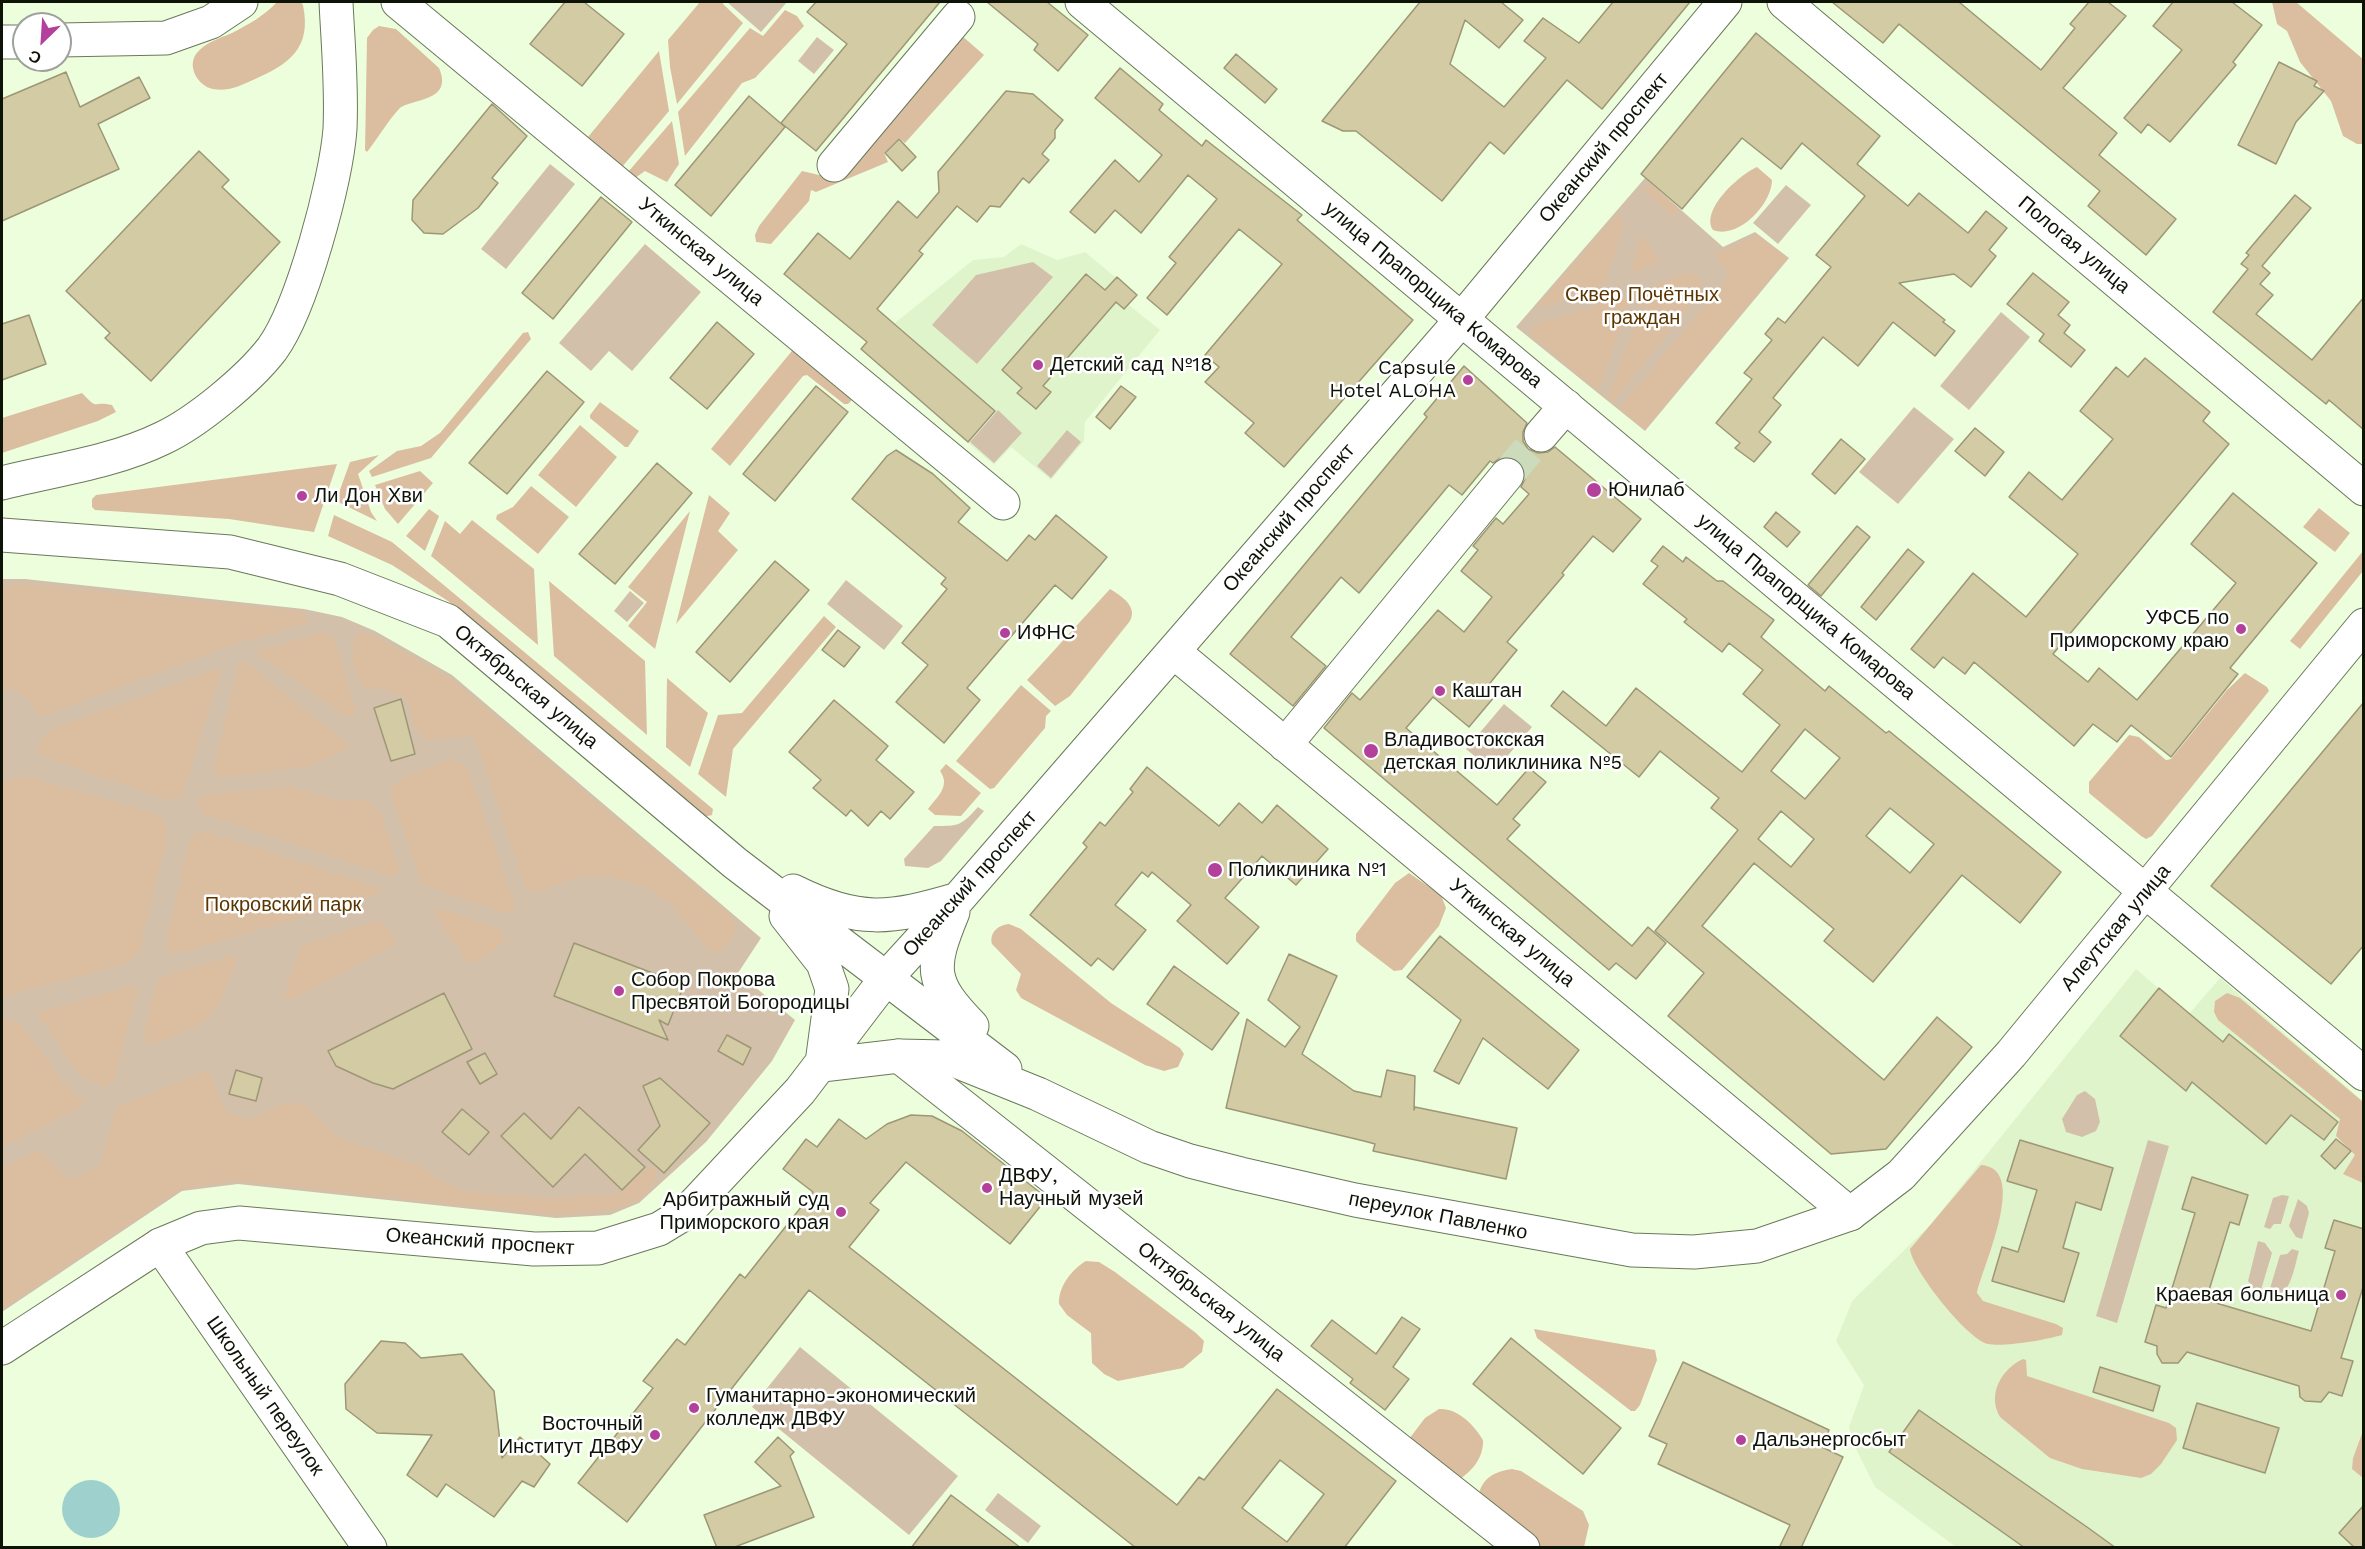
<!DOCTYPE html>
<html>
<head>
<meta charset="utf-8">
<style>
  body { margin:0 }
  #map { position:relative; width:2365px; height:1549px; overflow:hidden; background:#edfedc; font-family:"Work Sans",sans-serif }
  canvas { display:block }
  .frame { position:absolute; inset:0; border:3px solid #0e1308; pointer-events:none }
  .north { position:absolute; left:12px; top:12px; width:60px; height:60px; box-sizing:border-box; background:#fff; border:2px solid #9fa19c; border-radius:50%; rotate:205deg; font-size:16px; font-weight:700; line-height:24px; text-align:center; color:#0e1308 }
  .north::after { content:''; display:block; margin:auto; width:21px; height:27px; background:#b3409b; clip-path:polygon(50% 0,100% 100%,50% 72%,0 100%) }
</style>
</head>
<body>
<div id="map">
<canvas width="2365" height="1549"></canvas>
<div class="frame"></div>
<div class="north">С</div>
</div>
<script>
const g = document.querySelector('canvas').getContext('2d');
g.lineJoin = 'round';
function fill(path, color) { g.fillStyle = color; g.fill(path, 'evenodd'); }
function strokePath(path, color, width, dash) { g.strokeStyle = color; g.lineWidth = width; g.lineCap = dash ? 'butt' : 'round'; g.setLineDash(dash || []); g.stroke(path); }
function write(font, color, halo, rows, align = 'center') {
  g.font = font + ' "Work Sans",sans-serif'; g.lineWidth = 5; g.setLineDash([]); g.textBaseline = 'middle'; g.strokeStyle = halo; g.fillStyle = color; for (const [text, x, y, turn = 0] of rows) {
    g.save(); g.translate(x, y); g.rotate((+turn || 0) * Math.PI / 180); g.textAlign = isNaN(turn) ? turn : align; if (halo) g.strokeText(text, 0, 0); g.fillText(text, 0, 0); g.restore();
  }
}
fill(new Path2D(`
  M1021 244 1057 260 1085 252 1137 295 1129 305 1160 330 1085 422 1084 441 1051 480 1011 447 994 465 968 443 995 411 895 323 973 260 1004 257Z
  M2136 969 2189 1014 2220 978 2363 1101V1547H1956L1875 1487 1854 1445 1849 1427 1864 1385 1836 1341 1852 1301 1929 1226Z`), '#e0f4cc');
fill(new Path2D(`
  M727 2H787L761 32Z
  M817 37 834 50 814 74 798 61Z
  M550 164 575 184 506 269 481 249Z
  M1645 178 1723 247 1755 232 1789 258 1645 431 1516 327Z
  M1786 185 1811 205 1778 244 1753 223Z
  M645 244 701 292 632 371 609 351 591 371 559 343Z
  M1033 262 1053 277 977 364 932 325 976 275Z
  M2001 312 2030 337 1969 410 1940 386Z
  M1914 407 1954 439 1898 504 1859 472Z
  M998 410 1022 433 994 463 970 442Z
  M1067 430 1081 442 1051 478 1037 466Z
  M2 579H25L304 609 342 617 375 631 452 675 761 938 738 973 795 1020 772 1061 706 1142 639 1203 610 1215 556 1218 238 1184 182 1191 2 1312Z
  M846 580 903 626 884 650 827 604Z
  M630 591 644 603 627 622 614 611Z
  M1504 704 1532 727 1494 772 1466 749Z
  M978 807 984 811 941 861 928 868 905 866 904 859 934 826C959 826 961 826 978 807Z
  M2085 1091 2095 1099 2100 1122 2096 1131 2082 1137 2066 1132 2062 1119 2077 1095Z
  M2148 1140 2169 1146 2117 1323 2096 1316Z
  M2282 1195 2289 1196 2281 1224H2274L2270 1229 2264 1227 2273 1198Z
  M2298 1199 2307 1206 2309 1213 2302 1239 2296 1237 2289 1226Z
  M2258 1241 2265 1243 2272 1253 2260 1293 2254 1290 2248 1281Z
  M2292 1249 2299 1251C2294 1267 2291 1301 2268 1295L2280 1255 2287 1254Z
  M800 1347 958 1476 909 1535 752 1407Z
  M998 1493 1041 1526 1028 1543 985 1510Z`), '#d3c0ab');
fill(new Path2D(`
  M277 2H301L303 5C312 49 289 64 253 80 240 86 227 92 213 89 198 86 187 67 196 54 204 43 220 38 232 33 249 24 264 16 277 2Z
  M700 2H724L723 4 743 23 677 104 670 67 668 40Z
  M2272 2H2296L2363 59V144H2357L2343 136 2331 101 2300 62 2287 31 2277 24Z
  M785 10 797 16 804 26 755 78 742 83 685 156 678 112 750 28 763 36Z
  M379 26 396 29 439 68C454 103 410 98 399 109 387 122 378 138 367 152L365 150 367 38 373 30Z
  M954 29 984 55 905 143 899 138 884 153 888 162 816 192 811 190 809 201 771 244 756 242 755 235 759 226 802 171 819 175 827 174Z
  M659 51 669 111 622 167 588 137Z
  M672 121 679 164 667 182 645 171 635 178 628 172Z
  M1757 167 1772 180C1772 204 1738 240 1713 230 1700 210 1740 174 1757 167Z
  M1649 183 1679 209 1672 216 1643 190Z
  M1618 213 1624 223 1605 285 1540 308 1537 306Z
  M1641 235 1661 261 1630 274Z
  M1758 235 1787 258 1645 429 1619 408 1726 281 1728 272 1715 254Z
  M1692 273 1700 277 1703 289 1613 402 1608 398 1648 289 1682 274Z
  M1632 294 1599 391 1530 334 1534 325Z
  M528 332 531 339 431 458 372 477 369 471 397 451 421 446 440 433 523 333Z
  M796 346 853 399 848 404H844L807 375 803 376 730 466 711 449Z
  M82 393C100 412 91 400 112 405L116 412 98 421 2 453V418Z
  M600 402 639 431 628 447H625L590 418V415Z
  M580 425 617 457 576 507 538 475Z
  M379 455 358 474 371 512 377 521 336 501 350 462Z
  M337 464 314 532 229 519 95 510 92 507V499L96 495Z
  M420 471 433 483 398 524 385 509 375 485Z
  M531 486 569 517 538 554 496 519 497 515 513 507Z
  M709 495 730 513 718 531 738 550 676 624Z
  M2319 508 2350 533 2335 552 2303 527Z
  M429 509 439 516 425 551 406 536Z
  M690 511 655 649 628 626 647 602 628 587Z
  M334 515 392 542 713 809 712 815 704 817 448 601 392 565 328 536Z
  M472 520 534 569 538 645 431 556 445 521 460 534Z
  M2363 551V571L2300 649 2290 641Z
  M549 581 645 661 647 735 554 656Z
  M25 584 301 611 308 619 306 624 235 644 43 716 36 714C30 697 20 688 2 690V585Z
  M1110 589C1121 596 1138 606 1130 621L1070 696 1055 706 1027 680Z
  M824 616 836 627 733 749 726 797 698 774 718 715 742 713Z
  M323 632 329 634 335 642 356 711 353 716 344 715 259 655 258 652 262 650Z
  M358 633 370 634 450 678 728 913C742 930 735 940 718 952L710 951 672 905 646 887 607 876 576 877 536 893 525 887 476 741 469 736 427 740C396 721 436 691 364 688 355 676 347 646 358 633Z
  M239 661 252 667 344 741 347 746 345 750 310 766 225 777 213 773Z
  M219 668 221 672 181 798 168 800 43 757 38 751 42 736 55 728Z
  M2245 673 2267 687 2269 691 2152 836 2146 839 2141 836 2089 793V782L2129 735 2139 737 2166 760 2171 759 2227 690Z
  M667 678 708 713 690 767 666 747Z
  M1021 685 1051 711 1046 716 1045 728 994 788 990 789 956 761Z
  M452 759 462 764 468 770 515 905 514 912H501L426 886 421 881 394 804 391 792 393 785 412 773Z
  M946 764 981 793 961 816 935 815 928 809C937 797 951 786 940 771Z
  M29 777 156 814 166 820 167 836 140 951 128 963 2 997V781Z
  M289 786 339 801 362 799 371 803 380 812 399 867V874L391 876 204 814 197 805 198 799 206 795Z
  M202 830 377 887 382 893 183 952H172L166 945 167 938 189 843 193 835Z
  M1409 873 1441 895 1446 908 1439 926 1402 970 1394 971 1360 945 1356 941V934L1395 883Z
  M437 908 499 928 504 940 496 949 473 963 468 962 436 917 434 913Z
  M373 922H382C390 928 394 933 394 944L390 947 293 999 284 996 300 946Z
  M1009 924 1021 929 1111 1003 1180 1048 1184 1054 1178 1067 1164 1071 1145 1065 1021 998 1016 990 1021 974 992 944C989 933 998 925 1009 924Z
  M230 956 236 957V962C214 1021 209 1024 149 1045L142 1042 155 988 162 977Z
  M134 985 137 993 116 1075 111 1084 104 1088 78 1073 37 1013Z
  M2227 993 2240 998 2363 1102V1183L2343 1174 2355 1155 2336 1136 2340 1119 2218 1020 2214 1012 2215 1001Z
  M2 1019 19 1023 62 1080 85 1103 81 1107 2 1147Z
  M201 1072H208C225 1091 213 1118 251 1119L285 1102 301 1104 309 1108 330 1131 345 1140 420 1166 442 1182 467 1191 496 1194 554 1198 621 1193 648 1167 656 1169C659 1213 583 1213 555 1215L236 1181 181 1189 2 1309V1167L39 1150 67 1177 77 1179 100 1165 116 1108Z
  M1981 1165C2030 1168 1982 1267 1977 1293L1983 1301 2056 1324 2063 1328 2062 1335C2045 1340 2005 1347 1988 1344 1968 1340 1912 1270 1910 1249Z
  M1086 1261 1099 1262 1115 1272 1196 1333 1204 1341 1202 1352 1183 1368 1118 1381 1104 1374 1092 1363 1091 1333 1067 1315 1059 1304C1058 1287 1072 1269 1086 1261Z
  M1534 1329 1655 1350 1657 1360 1640 1405 1635 1411H1631L1537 1338Z
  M2023 1359 2026 1360 2027 1376 2169 1423 2176 1428 2177 1440 2161 1464 2151 1474 2141 1478 2082 1469 2050 1458 2000 1417C1987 1395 2001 1369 2023 1359Z
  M1439 1409C1458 1408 1474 1425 1483 1440 1484 1457 1472 1472 1458 1480L1409 1439 1425 1418Z
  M2363 1431V1478L2352 1469 2353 1458Z
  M1512 1469 1521 1471 1583 1511 1589 1525 1584 1547H1542L1525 1536 1479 1494C1482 1478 1496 1471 1512 1469Z`), '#dbbea0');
fill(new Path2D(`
  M62 1509a29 29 0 1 1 58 0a29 29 0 1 1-58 0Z`), '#9ed1cd');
const building = new Path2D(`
  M565 2H584L624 34 582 86 530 44Z
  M816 2H940L816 151 781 123 847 44 807 12Z
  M987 2H1047L1088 35 1058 71 1034 50 1038 44Z
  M1420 2H1501L1523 20 1499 48 1465 20 1450 64 1504 107 1546 58 1524 41 1543 18 1579 43 1613 2H1690L1602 109 1567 80 1504 154 1490 142 1442 201 1356 131H1343L1322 121Z
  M1832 2H1959L2041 70 2075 28 2070 24 2089 2H2108L2126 16 2063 88 2117 133 2099 155 2176 219 2146 255 2088 206 2100 191 1899 24 1883 43Z
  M2173 2H2232L2262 25 2233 62 2236 65 2170 142 2148 124 2141 133 2124 118 2182 50 2153 26Z
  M1756 33 1880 136 1857 164 1908 206 1919 193 1968 233 1986 211 2007 228 1989 250 1996 256 1971 287 1954 274 1899 283 1945 320 1943 322 1955 331 1935 356 1893 322 1858 366 1823 337 1773 398 1781 405 1759 432 1771 442 1754 462 1735 448 1740 443 1716 423 1752 379 1744 373 1772 340 1765 334 1778 318 1785 323 1831 267 1816 255 1865 196 1802 143 1781 169 1742 138 1682 209 1641 174Z
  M1236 54 1277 89 1265 103 1224 68Z
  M2279 62 2317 81 2314 86 2324 91 2296 122 2276 164 2238 145Z
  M1120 68 1163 104 1159 110 1202 146 1206 140 1302 215 1297 220 1413 320 1284 467 1245 433 1254 423 1205 382 1219 367 1205 355 1282 264 1239 229 1167 315 1147 298 1176 263 1169 257 1217 199 1188 175 1141 233 1115 210 1095 233 1070 212 1115 160 1139 182 1162 155 1095 98Z
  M66 72 80 107 139 77 150 98 98 124 119 169 2 221V99Z
  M1006 91 1033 94 1063 120 1055 130V138L1042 154 1049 160 1029 183 1023 178 1000 207 990 206 977 222 957 206 919 251 923 254 877 309 995 411 968 442 861 349 867 342 784 274 818 233 850 259 898 201 917 218 939 192 938 172Z
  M749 96 785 127 711 216 675 185Z
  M492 104 527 136 492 178 498 183 478 208 443 234 424 233 412 220 413 200Z
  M899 139 916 157 902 171 885 153Z
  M199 151 229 180 222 187 280 242 151 381 105 338 110 333 66 291Z
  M2295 195 2311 208 2262 266 2270 273 2260 284 2273 295 2256 314 2312 360 2364 297V430L2329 400 2326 404 2213 312 2248 269 2241 264 2249 255 2246 253Z
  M601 197 632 222 553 319 522 293Z
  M2033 273 2069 302 2058 315 2070 325 2064 333 2085 350 2071 367 2039 341 2044 334 2007 304Z
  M1086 274 1105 290 1117 277 1137 295 1124 309 1116 302 1043 386 1051 392 1036 409 1017 393 1022 388 1002 370Z
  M29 315 46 364 2 380V324Z
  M717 322 754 354 707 409 670 378Z
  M2145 358 2210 412 2203 421 2229 444 2053 654 2088 682 2099 668 2137 700 2236 583 2191 544 2233 493 2317 563 2230 668 2238 674 2171 757 2131 725 2117 742 2093 724 2074 746 1974 662 1965 674 1943 657 1934 668 1911 649 1973 573 2026 617 2078 554 2009 497 2029 472 2062 500 2113 439 2080 411 2116 367 2128 377Z
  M1464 366 1527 423 1523 432V441L1528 449 1538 453 1548 452 1555 447 1641 519 1613 552 1593 536 1562 573 1564 575 1507 642 1517 650 1486 688 1495 696 1469 727 1433 697 1406 728 1497 805 1529 768 1546 782 1513 819 1520 825 1507 839 1632 946 1648 927 1666 943 1636 979 1616 963 1609 970 1324 728 1352 693 1360 700 1438 610 1464 632 1492 597 1461 571 1478 550 1473 546 1496 518 1503 524 1529 494 1521 487 1525 479V469L1518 460 1509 456 1500 458 1493 463 1490 461 1462 495 1449 485 1359 593 1341 577 1291 637 1326 666 1293 706 1230 654 1427 417 1424 414Z
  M547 371 584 402 507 494 469 463Z
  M816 386 848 412 775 501 743 474Z
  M1121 386 1136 397 1110 429 1096 417Z
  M1975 428 2004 452 1985 476 1955 451Z
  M1841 439 1865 459 1835 494 1812 474Z
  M896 450 933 474 970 508 958 522 1007 561 1029 535 1035 540 1056 515 1107 557 1072 599 1055 585 967 688 980 700 944 743 896 702 928 665 902 643 947 589 941 584 946 578 852 499 887 456Z
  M657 463 692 493 615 584 579 554Z
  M1776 512 1800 532 1787 547 1764 527Z
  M1857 526 1870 537 1821 596 1808 585Z
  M1663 546 1683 562 1686 557 1717 581H1723L1774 620 1761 637 1825 691 1829 686 1886 733 1889 731 2061 872 2020 923 1962 875 1873 982 1824 941 1834 929 1754 863 1702 926 1884 1080 1937 1017 1972 1047 1886 1149 1831 1154 1668 1016 1704 973 1655 931 1738 830 1711 808 1719 798 1660 751 1639 777 1551 706 1563 691 1606 726 1636 688 1742 772 1780 725 1743 694 1763 670 1729 643 1722 652 1684 622 1687 619 1643 584 1658 566 1651 561ZM1805 729 1840 758 1805 799 1771 771ZM1890 808 1934 844 1910 873 1866 836ZM1781 811 1814 839 1791 867 1758 839Z
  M1908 549 1924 562 1876 620 1861 607Z
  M775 561 809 590 730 682 696 652Z
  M838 630 860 647 844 667 822 650Z
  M401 699 415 754 391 761 374 708Z
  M834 700 888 746 876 760 914 792 890 819 881 811 868 826 851 810 846 816 813 788 821 780 789 752Z
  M2364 702V945L2331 984 2211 886Z
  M1147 767 1219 826 1239 803 1262 823 1277 805 1328 849 1296 885 1262 856 1225 898 1259 927 1227 964 1177 921 1191 905 1152 872 1148 877 1142 872 1115 905 1146 930 1113 970 1098 958 1091 966 1030 915 1087 847 1083 843 1100 822 1105 826 1133 792 1130 789Z
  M1440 936 1579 1050 1548 1089 1483 1038 1459 1084 1434 1071 1461 1020 1407 977Z
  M574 943 684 985 668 1025 659 1020 668 1040 554 996Z
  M1289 954 1337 976 1302 1054 1354 1091 1381 1097 1387 1070 1415 1076 1414 1110 1415 1107 1517 1128 1506 1179 1373 1151 1375 1144 1364 1141 1226 1108 1247 1019 1285 1047 1300 1027 1268 1000Z
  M1174 966 1239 1013 1212 1050 1147 1004Z
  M2159 988 2223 1042 2229 1034 2338 1122 2324 1140 2291 1115 2266 1144 2192 1082 2186 1091 2120 1036Z
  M444 993 472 1049 393 1089 373 1083 336 1066 328 1051Z
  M727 1035 751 1048 743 1065 718 1051Z
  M485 1053 497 1074 480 1084 467 1062Z
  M236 1070 262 1078 256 1101 229 1094Z
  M660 1078 710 1123 664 1173 638 1150 660 1126 643 1086Z
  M579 1107 645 1167 622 1190 585 1154 553 1187 501 1136 524 1113 551 1139Z
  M462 1109 489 1132 469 1155 442 1132Z
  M911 1115 932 1116 962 1131 1047 1198 1010 1244 906 1162 870 1203 879 1210 849 1247 1177 1505 1199 1477 1204 1480 1277 1389 1396 1481 1344 1548H1136L809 1290 627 1522 578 1483 653 1388 643 1381 677 1339 685 1345 740 1274 745 1278 813 1192 783 1169 806 1139 817 1147 839 1119 866 1139 887 1124ZM1280 1460 1324 1494 1287 1542 1242 1508Z
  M2336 1139 2351 1151 2335 1169 2321 1156Z
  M2020 1140 2113 1168 2101 1210 2076 1202 2063 1248 2079 1253 2064 1302 1992 1281 2002 1247 2018 1252 2037 1190 2007 1181Z
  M2192 1177 2248 1195 2239 1225 2230 1222 2206 1300 2311 1331 2335 1251 2325 1248 2334 1220 2364 1229V1284L2341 1358 2353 1361 2342 1396 2329 1392 2321 1402 2305 1401 2300 1397 2299 1386 2187 1352 2178 1363H2162L2157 1354V1346L2145 1342 2156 1305 2166 1308 2195 1213 2182 1209Z
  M1402 1317 1420 1329 1393 1367 1409 1379 1385 1410 1350 1383 1353 1379 1311 1346 1332 1320 1376 1354Z
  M1511 1338 1621 1428 1583 1474 1473 1384Z
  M381 1341 405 1343 421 1358 462 1354 494 1391 502 1458 520 1437 550 1464 534 1487 522 1481 494 1517 446 1484 437 1497 407 1475 432 1435 377 1433 346 1409 345 1384Z
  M1683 1362 1829 1430 1822 1447 1843 1457 1801 1548H1779L1790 1525 1658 1464 1667 1444 1649 1436Z
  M2100 1367 2160 1386 2153 1411 2093 1392Z
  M2197 1403 2279 1428 2265 1473 2183 1448Z
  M1919 1410 2087 1527 2116 1548H2025L1889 1452Z
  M778 1437 794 1452 790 1456 814 1517 732 1548H717L704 1515 781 1486 755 1462Z
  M951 1495 1021 1548H911Z
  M2364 1505V1548H2355L2339 1533Z`);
fill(building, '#d2cba4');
strokePath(building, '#9d9776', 1.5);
strokePath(new Path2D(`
  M1507 475 1541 435`), '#ccdbbc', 33, [33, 16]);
const minor = new Path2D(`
  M398 2 1003 503
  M60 40 166 38 211 22 241 2
  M2 42H24
  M834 165 958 17
  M1541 435 1566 406
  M1174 652 1850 1214
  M1285 745 1507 475
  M899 1056 1523 1548
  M160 1245 370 1548`);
const major = new Path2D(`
  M1082 2 2364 1074
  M1784 2 2364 489
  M2 483C54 470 114 462 163 438 197 422 249 379 272 349 302 308 336 181 340 129 342 86 338 44 336 2
  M2 535 230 552 340 579 448 621 735 863 1005 1069
  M793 891C859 924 890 919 958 899
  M953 912C930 968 929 982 972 1026
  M786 916 823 963 832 989 822 1063
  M822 1065 899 1056 946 1057 1038 1094 1149 1147 1190 1161 1241 1174 1355 1200 1632 1250 1694 1252 1757 1246 1850 1214 1901 1175 2011 1054 2364 625
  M2 1348 160 1245 201 1228 239 1223 534 1249 598 1248 659 1229 687 1212 800 1091 887 977 958 899 1461 320 1725 2`);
strokePath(minor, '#6a785b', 35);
strokePath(major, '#6a785b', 35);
strokePath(minor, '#fff', 33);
strokePath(major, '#fff', 33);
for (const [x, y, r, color] of [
  [1038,365,6,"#b3409b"],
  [1468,380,6,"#b3409b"],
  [1594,490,8,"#b3409b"],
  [302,496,6,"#b3409b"],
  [2241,629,6,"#b3409b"],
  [1005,633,6,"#b3409b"],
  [1440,691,6,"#b3409b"],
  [1371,751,8,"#b3409b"],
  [1215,870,8,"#b3409b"],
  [619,991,6,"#b3409b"],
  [987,1188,6,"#b3409b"],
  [841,1212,6,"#b3409b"],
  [2341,1295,6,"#b3409b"],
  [694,1408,6,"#b3409b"],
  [655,1435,6,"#b3409b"],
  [1741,1440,6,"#b3409b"]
]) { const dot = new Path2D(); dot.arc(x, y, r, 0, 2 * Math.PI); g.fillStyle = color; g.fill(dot); strokePath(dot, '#fff', 2); }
write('20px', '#0e1308', '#fff', [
  ["Океанский проспект",1604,148,-50],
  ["Пологая улица",2074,245,40],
  ["Уткинская улица",701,252,40],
  ["улица Прапорщика Комарова",1433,295,40],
  ["Океанский проспект",1289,518,-49],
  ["улица Прапорщика Комарова",1806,607,40],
  ["Октябрьская улица",526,687,40],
  ["Океанский проспект",970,884,-48],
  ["Алеутская улица",2116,928,-50],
  ["Уткинская улица",1512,933,40],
  ["переулок Павленко",1438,1216,11],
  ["Океанский проспект",480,1242,4],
  ["Октябрьская улица",1211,1302,38],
  ["Школьный переулок",265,1396,55]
]);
write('20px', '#5b3600', '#fff', [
  ["Сквер Почётных",1642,295],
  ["граждан",1642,318],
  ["Покровский парк",283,905]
]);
write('20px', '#0e1308', '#fff', [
  ["Детский сад №18",1050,365],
  ["Capsule",1456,368,"right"],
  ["Hotel ALOHA",1456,391,"right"],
  ["Юнилаб",1608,490],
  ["Ли Дон Хви",314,496],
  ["УФСБ по",2229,618,"right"],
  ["Приморскому краю",2229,641,"right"],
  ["ИФНС",1017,633],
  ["Каштан",1452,691],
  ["Владивостокская",1384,740],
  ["детская поликлиника №5",1384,763],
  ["Поликлиника №1",1228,870],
  ["Собор Покрова",631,980],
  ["Пресвятой Богородицы",631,1003],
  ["ДВФУ,",999,1176],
  ["Научный музей",999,1199],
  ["Арбитражный суд",829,1200,"right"],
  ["Приморского края",829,1223,"right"],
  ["Краевая больница",2329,1295,"right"],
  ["Гуманитарно-экономический",706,1396],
  ["колледж ДВФУ",706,1419],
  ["Восточный",643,1424,"right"],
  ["Институт ДВФУ",643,1447,"right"],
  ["Дальэнергосбыт",1753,1440]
], 'left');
</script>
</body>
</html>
